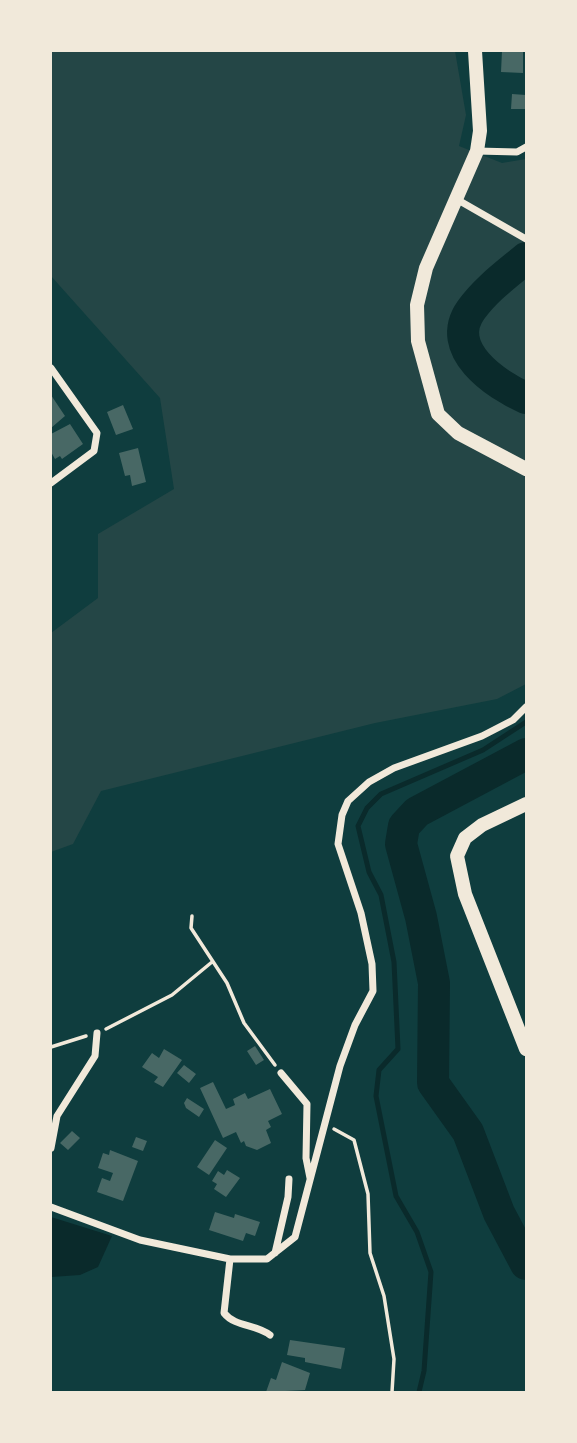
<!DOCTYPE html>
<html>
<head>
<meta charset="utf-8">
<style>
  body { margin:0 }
  #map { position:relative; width:577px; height:1443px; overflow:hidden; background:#0f3d3e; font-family:Inter,sans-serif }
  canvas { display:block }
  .frame { position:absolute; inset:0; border:52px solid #f1e9da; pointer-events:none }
</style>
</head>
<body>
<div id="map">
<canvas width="577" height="1443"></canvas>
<div class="frame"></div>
</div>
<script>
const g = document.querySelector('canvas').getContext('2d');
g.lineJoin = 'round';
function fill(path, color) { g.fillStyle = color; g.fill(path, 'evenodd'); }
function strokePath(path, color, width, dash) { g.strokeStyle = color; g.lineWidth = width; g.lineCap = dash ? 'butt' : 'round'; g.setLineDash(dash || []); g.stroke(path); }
fill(new Path2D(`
  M51 51H455L466 115 459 146 502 163 526 159V684L497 699 375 723 101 791 73 844 51 852V633L98 598V534L174 489 160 398 51 276Z`), '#244646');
fill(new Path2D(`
  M51 1217 112 1236 98 1267 80 1275 51 1277Z`), '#0a2a2b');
strokePath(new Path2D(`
  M419 1392 424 1371 431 1272 417 1232 396 1196 376 1096 379 1070 398 1049 394 962 381 895 369 872 358 826 367 808 381 794 483 750 526 722`), '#0a2a2b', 5);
strokePath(new Path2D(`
  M526 258C507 274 486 289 471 310 443 349 496 385 526 398
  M526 754 417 812 404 826 401 844 421 917 434 983 433 1083 468 1132 499 1213 526 1264`), '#0a2a2b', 32);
fill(new Path2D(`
  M502 51H523V73L501 72Z
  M512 94 526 95V109H511Z
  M51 395 65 416 51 428Z
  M123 405 133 429 116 435 107 412Z
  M70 424 83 444 62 459 60 456 55 459 51 452V434Z
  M138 448 146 482 132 486 130 475 125 476 119 453Z
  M255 1046 264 1060 256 1065 247 1051Z
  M164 1049 182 1060 163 1087 154 1082 158 1077 142 1067 152 1053 159 1058Z
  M184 1065 196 1074 189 1083 177 1073Z
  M213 1082 226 1109 235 1105 233 1099 245 1093 248 1099 270 1089 282 1114 268 1121 271 1127 266 1130 271 1143 257 1150 246 1146 244 1141 241 1143 236 1132 223 1138 200 1088Z
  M187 1098 204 1109 199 1117 186 1108 184 1103Z
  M72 1131 80 1138 68 1150 60 1143Z
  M136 1137 147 1141 143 1151 132 1147Z
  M215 1140 227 1148 209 1175 197 1167Z
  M110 1150 138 1161 123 1201 97 1192 102 1178 110 1181 113 1173 98 1168 103 1153 109 1155Z
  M227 1170 240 1178 226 1197 214 1189 217 1184 212 1181 218 1171 224 1175Z
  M215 1212 234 1218 235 1214 260 1222 255 1236 246 1233 243 1241 209 1230Z
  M290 1340 345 1348 341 1369 305 1362V1358L287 1355Z
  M282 1362 310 1373 305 1390 266 1392 271 1378 276 1380Z`), '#486865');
strokePath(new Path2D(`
  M192 916 191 928 227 983 244 1023 275 1065
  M106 1029 172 995 212 962
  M51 1047 86 1036
  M334 1129 354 1140 368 1194 370 1253 384 1296 394 1359 392 1392`), '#f1e9da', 3.5);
strokePath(new Path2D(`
  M477 151 517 152 526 147
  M458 200 526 239
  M51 368 97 433 94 451 51 483
  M281 1073 307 1104 306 1158 310 1178
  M51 1148 57 1116 95 1056 97 1033
  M51 1207 140 1240 230 1259H267L295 1237 340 1066 355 1025 373 991 372 964 361 913 338 844 342 815 348 801 369 782 394 768 482 736 513 720 526 707
  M275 1253 288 1197 289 1179
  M230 1259 224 1313C235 1327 256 1324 270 1335`), '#f1e9da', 7);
strokePath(new Path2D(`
  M475 51 480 131 477 151 426 268 417 305 418 341 438 414 458 433 526 469
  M526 804 482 825 465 838 457 856 465 894 526 1049`), '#f1e9da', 14);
</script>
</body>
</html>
